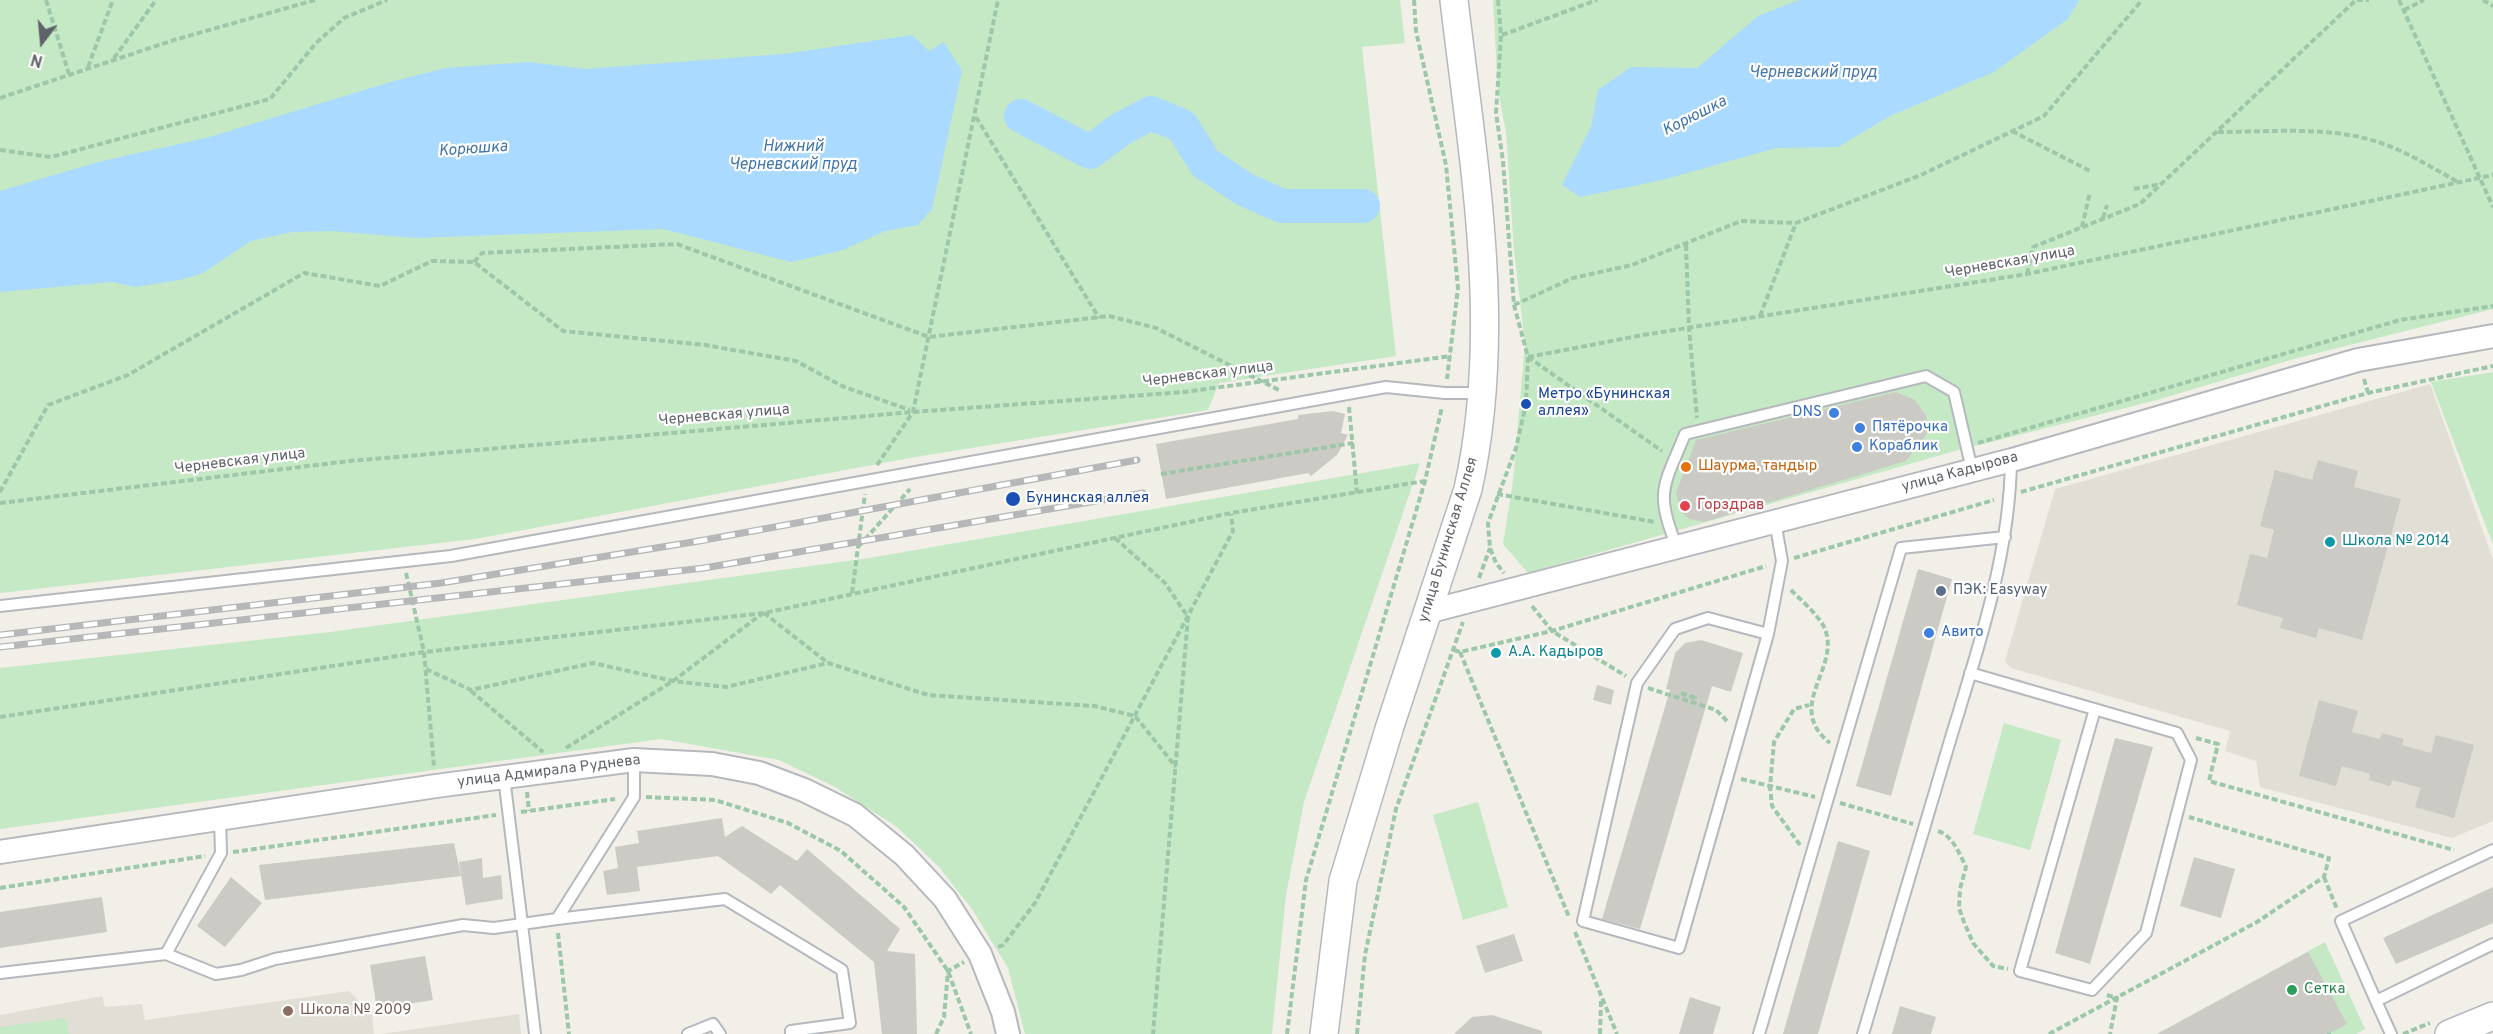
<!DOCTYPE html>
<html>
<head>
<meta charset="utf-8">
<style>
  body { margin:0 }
  #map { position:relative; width:2493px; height:1034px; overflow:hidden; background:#f1efe8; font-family:Overpass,sans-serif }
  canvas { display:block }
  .north { position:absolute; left:12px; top:12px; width:60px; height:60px; -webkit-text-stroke:4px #fff; paint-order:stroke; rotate:196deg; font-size:16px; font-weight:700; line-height:24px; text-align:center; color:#5f6368 }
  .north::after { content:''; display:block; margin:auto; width:21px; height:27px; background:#5f6368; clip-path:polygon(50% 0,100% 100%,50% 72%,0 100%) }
</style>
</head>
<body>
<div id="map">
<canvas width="2493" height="1034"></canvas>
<div class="north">N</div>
</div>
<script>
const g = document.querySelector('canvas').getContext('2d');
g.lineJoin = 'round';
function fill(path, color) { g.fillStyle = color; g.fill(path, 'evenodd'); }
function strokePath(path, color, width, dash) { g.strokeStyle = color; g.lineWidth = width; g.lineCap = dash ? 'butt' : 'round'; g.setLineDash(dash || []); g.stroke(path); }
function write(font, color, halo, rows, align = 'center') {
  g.font = font + ' Overpass,sans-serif'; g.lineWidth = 4.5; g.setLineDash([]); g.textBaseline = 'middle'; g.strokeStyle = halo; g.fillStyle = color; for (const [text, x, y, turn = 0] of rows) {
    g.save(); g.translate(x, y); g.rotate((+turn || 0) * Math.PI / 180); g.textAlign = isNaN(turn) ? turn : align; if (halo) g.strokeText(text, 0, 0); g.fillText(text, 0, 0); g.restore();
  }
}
fill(new Path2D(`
  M2430 384 2493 559V821L2452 838 2260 787 2256 761 2225 751 2230 731 2011 668 2005 661 2055 489Z
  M349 991 372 1015 374 1034H0V1015L102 996 105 1007 142 1004 145 1020Z
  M519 1014 521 1034H382L518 1014Z`), '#e1ded6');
fill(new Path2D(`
  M0 0H1400L1405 43 1362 47 1396 356 1219 383 1208 410 915 457 475 539 0 593Z
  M1493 0H2493V309L2294 359 2157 400 1955 451 1528 573 1503 544 1513 481 1525 344 1514 250 1506 132 1498 91Z
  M2493 372V545L2431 382Z
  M1420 463 1304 802 1286 895 1272 1034H1025L1008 968 972 909 939 867 897 827 835 787 779 760 661 739 0 829V668L330 632 869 558Z
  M2004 723 2061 740 2030 850 1973 834Z
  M1478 802 1508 907 1463 920 1433 815Z
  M2325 942 2365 1029 2356 1034H2157Z
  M66 1018 69 1034H0V1027Z`), '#c5e8c5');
fill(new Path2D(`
  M1799 0H2079L2068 19 1994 72 1890 116 1838 147 1776 148 1662 180 1580 197 1562 185 1591 127 1598 90 1631 67 1697 68 1758 16Z
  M912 35 929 51 944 42 962 71 932 209 918 225 885 231 843 250 791 262 663 229 415 238 332 231 292 232 251 241 203 273 180 280 135 287 112 282 0 292V191L98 162 206 138 394 81 446 68 529 62 585 69 784 54Z`), '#aadaff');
strokePath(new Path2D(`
  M1021 116 1090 152 1121 129 1151 113 1182 126 1205 163 1244 189 1282 206H1363`), '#aadaff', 34);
fill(new Path2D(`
  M1896 392 1915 400 1926 416 1929 431 1906 461 1704 522 1690 519 1681 512 1676 493 1696 440Z
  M1333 411 1345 414 1341 433 1348 435 1337 455 1311 476 1308 473 1166 499 1156 444 1298 419V415Z
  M2318 460 2358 471 2354 487 2401 499 2362 640 2319 628 2316 638 2280 628 2283 618 2237 605 2250 554 2267 558 2274 530 2260 526 2275 470 2312 480Z
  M1918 569 1952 579 1891 796 1856 786Z
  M1701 640 1743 653 1731 692 1712 686 1640 929 1602 919 1670 690 1666 689 1675 653 1685 643Z
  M1597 685 1614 690 1611 705 1593 700Z
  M2319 700 2358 711 2352 732 2380 739 2382 733 2404 739 2402 745 2431 753 2436 735 2474 745 2454 818 2415 807 2421 788 2392 780 2390 786 2369 780 2370 774 2342 766 2336 786 2299 776Z
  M2115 738 2153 747 2090 964 2055 953Z
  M722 818 725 837 742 826 797 861 807 849 900 929 887 951 915 954 917 1034H882L874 962 780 885 771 894 718 856 637 867 640 891 607 895 603 871 618 868 615 847 639 843 637 831Z
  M1838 841 1870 851 1818 1034H1783Z
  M454 843 461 876 265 900 259 865Z
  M2194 857 2235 869 2221 918 2180 906Z
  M482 858 483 878 501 875 503 899 466 905 459 862Z
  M231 877 262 903 225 947 197 926Z
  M2493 887V923L2396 964 2383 938Z
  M102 897 107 932 0 948V912Z
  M1514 934 1523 961 1485 973 1476 946Z
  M2308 952 2347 1024 2328 1034H2157Z
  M425 956 433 1000 377 1009 370 965Z
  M1690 997 1721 1007 1713 1034H1679Z
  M1900 1006 1936 1017 1931 1034H1892Z
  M1492 1015 1542 1031V1034H1454L1472 1017Z`), '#cccac5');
const service = new Path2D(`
  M1677 547C1654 492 1664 486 1685 434L1926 376 1954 392 1972 470
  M0 606 451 556 1386 387 1445 393H1480
  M1768 634 1708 618 1675 629 1637 683 1583 921 1679 948 1768 634 1782 561 1775 521
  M1970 673 2177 733 2191 760 2146 933 2092 990 2020 971 2095 709
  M220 818 221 853 166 954 216 974 241 970 275 959 463 925 494 928 522 924 504 777
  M2493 850 2341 921 2376 1001 2493 944
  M557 919 725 899 842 970 850 1023 791 1031V1034
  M0 973 166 954
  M2376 1001 2391 1034
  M535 1034 522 924 557 919 634 797V760
  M688 1034 713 1024 720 1034
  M1759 1034 1901 548 2005 537
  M1863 1034C1893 934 1923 834 1952 734 1979 646 2010 553 2011 460`);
const minor = new Path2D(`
  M1427 612 2012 460 2358 360 2493 336
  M0 852 436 786 634 760 712 764 759 773 804 790 855 815 904 855 945 899 980 954 1003 1012 1008 1034`);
const tertiary = new Path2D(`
  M1324 1034 1343 881 1390 726 1468 489C1504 327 1473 162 1454 0
  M2449 1034 2493 1016`);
strokePath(service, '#b5b8bc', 14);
strokePath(minor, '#b5b8bc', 26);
strokePath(tertiary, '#b5b8bc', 30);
strokePath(new Path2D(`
  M46 0 69 74
  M1414 0 1416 31 1446 165 1458 288 1447 379
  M1498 0 1501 35 1496 113 1503 161 1514 305 1528 357 1526 404 1516 448 1488 523 1490 548 1496 563 1504 573
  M2357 0H2369
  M2399 0 2493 207
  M2483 0 2493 6
  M2404 10 2424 0
  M1502 35 1597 0
  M114 58 156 0
  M88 67 113 0
  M0 98 174 40 315 0
  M976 117 1099 318
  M2012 131 2090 171
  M2218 132C2268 132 2326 126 2375 141 2404 150 2431 167 2458 182
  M0 150 51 157 270 99 316 43 344 18 387 0
  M2134 189 2161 184
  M2103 218 2107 205
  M2082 227 2090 192
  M1686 245 1689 328 1697 418
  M474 262 482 253 677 244 929 337 1109 316 1156 328 1281 391
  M2027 274 2033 247 2140 204 2356 0
  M1514 305 1573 278 1632 265 1741 221 1796 223 1921 175 2044 116 2142 0
  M1760 316 1796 223
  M1528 357 1643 335 2027 274 2493 175
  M1528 357 1662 451
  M2364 379 2368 393
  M1349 407 1357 493
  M1978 443 2400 320 2493 306
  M877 465 913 412 998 0
  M1161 474 1353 443
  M0 492 48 405 128 375 304 273 380 286 432 261 474 262 563 331 705 345 796 361 842 386 910 410
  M2021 492 2368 393 2493 366
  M1497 494 1655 522
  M0 503 350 461 913 412 1184 392 1451 356
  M1115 538 1165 583 1188 617 1153 1034
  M859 546 910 489
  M1794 558 1994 500
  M406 573 424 652 434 767
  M1479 578 1490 548
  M1791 590C1802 601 1815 612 1823 625 1845 666 1782 705 1830 743
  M852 593 865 494
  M1532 606 1552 631 1626 676
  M764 613 828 663
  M1454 650 1460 652 1552 631 1766 566
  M1460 652 1569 917
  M426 669 471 690 593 663 673 681 726 687 828 663 928 695 1094 706 1135 716 1176 767
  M1648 688 1716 710 1728 722
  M471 691 543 752
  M1681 693 1695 698 1693 703
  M0 717 424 652 764 613 1231 513 1425 481
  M2196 738 2218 744 2209 781 2454 850
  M566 748 673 681 763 613
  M1741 779 1815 797
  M527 792 529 811
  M646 797 715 800 788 823 841 851 904 907 948 971 971 1034
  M1840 803 1913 824
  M521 812 615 799
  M1938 831C1953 836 1959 853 1966 867L1960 889 1959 908 1964 922 1973 943 1993 966 2008 969
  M1800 845 1772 806 1770 787 1774 742 1794 709 1809 705
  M233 852 496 815
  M2324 877 2337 909
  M0 888 205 856
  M1575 932 1617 1034
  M558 933 569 1034
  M998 947 1003 945 1035 903 1233 531 1231 514
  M2107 995 2117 998 2110 1034
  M2329 1033V1034
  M936 1034 944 1017 948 971 964 962
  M1287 1034 1306 880 1425 481 1442 407
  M1357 1034 1365 955 1396 809 1463 622
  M1600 1034 1601 1001
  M2049 1034 2257 922 2324 877 2329 858 2189 817
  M2403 1034 2430 1023`), '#9cc7a9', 4, [6, 3]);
strokePath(service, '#fff', 10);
strokePath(minor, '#fff', 22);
strokePath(tertiary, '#fff', 27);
const rail = new Path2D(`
  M0 635 441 583 699 541 1137 460
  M0 647 704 568 1143 493`);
strokePath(rail, '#b6b7b8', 7);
strokePath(rail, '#fff', 4.5, [14]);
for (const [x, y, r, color] of [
  [1526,404,6,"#1a4fb4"],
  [1834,413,6,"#3f7fe0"],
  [1860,428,6,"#3f7fe0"],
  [1857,447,6,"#3f7fe0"],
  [1686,467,6,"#e8710a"],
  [1013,499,8,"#1a4fb4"],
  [1685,506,6,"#e0444e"],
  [2330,542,6,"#0f9aa8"],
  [1941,591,6,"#5c6f8a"],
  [1929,633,6,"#3f7fe0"],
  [1496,653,6,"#0f9aa8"],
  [2292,990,6,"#2e9e5b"],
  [288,1011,6,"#8d6e63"]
]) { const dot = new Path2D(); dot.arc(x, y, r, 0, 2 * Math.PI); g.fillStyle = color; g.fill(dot); strokePath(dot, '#fff', 2); }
write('15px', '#5f6368', '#fff', [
  ["Черневская улица",2010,263,-10],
  ["Черневская улица",1208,375,-7],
  ["Черневская улица",724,416,-5],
  ["Черневская улица",240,462,-7],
  ["улица Кадырова",1960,473,-15],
  ["улица Бунинская Аллея",1449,540,-73],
  ["улица Адмирала Руднева",549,772,-7]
]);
write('15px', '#164399', '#fff', [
  ["Метро «Бунинская",1538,395],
  ["аллея»",1538,412],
  ["Бунинская аллея",1026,499]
], 'left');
write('15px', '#366cbe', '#fff', [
  ["DNS",1822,413,"right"],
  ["Пятёрочка",1872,428],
  ["Кораблик",1869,447],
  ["Авито",1941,633]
], 'left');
write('15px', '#c56008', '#fff', [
  ["Шаурма, тандыр",1698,467]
], 'left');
write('15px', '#be3a42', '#fff', [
  ["Горздрав",1697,506]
], 'left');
write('15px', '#0d838f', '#fff', [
  ["Школа № 2014",2342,542],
  ["А.А. Кадыров",1508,653]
], 'left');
write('15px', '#4e5e75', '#fff', [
  ["ПЭК: Easyway",1953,591]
], 'left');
write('15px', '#27864d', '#fff', [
  ["Сетка",2304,990]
], 'left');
write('15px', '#785e54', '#fff', [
  ["Школа № 2009",300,1011]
], 'left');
write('italic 16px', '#4174aa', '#fff', [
  ["Черневский пруд",1813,74],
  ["Корюшка",1695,117,-27],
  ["Нижний",793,148],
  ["Черневский пруд",793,166],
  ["Корюшка",473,150,-4]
]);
</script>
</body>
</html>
